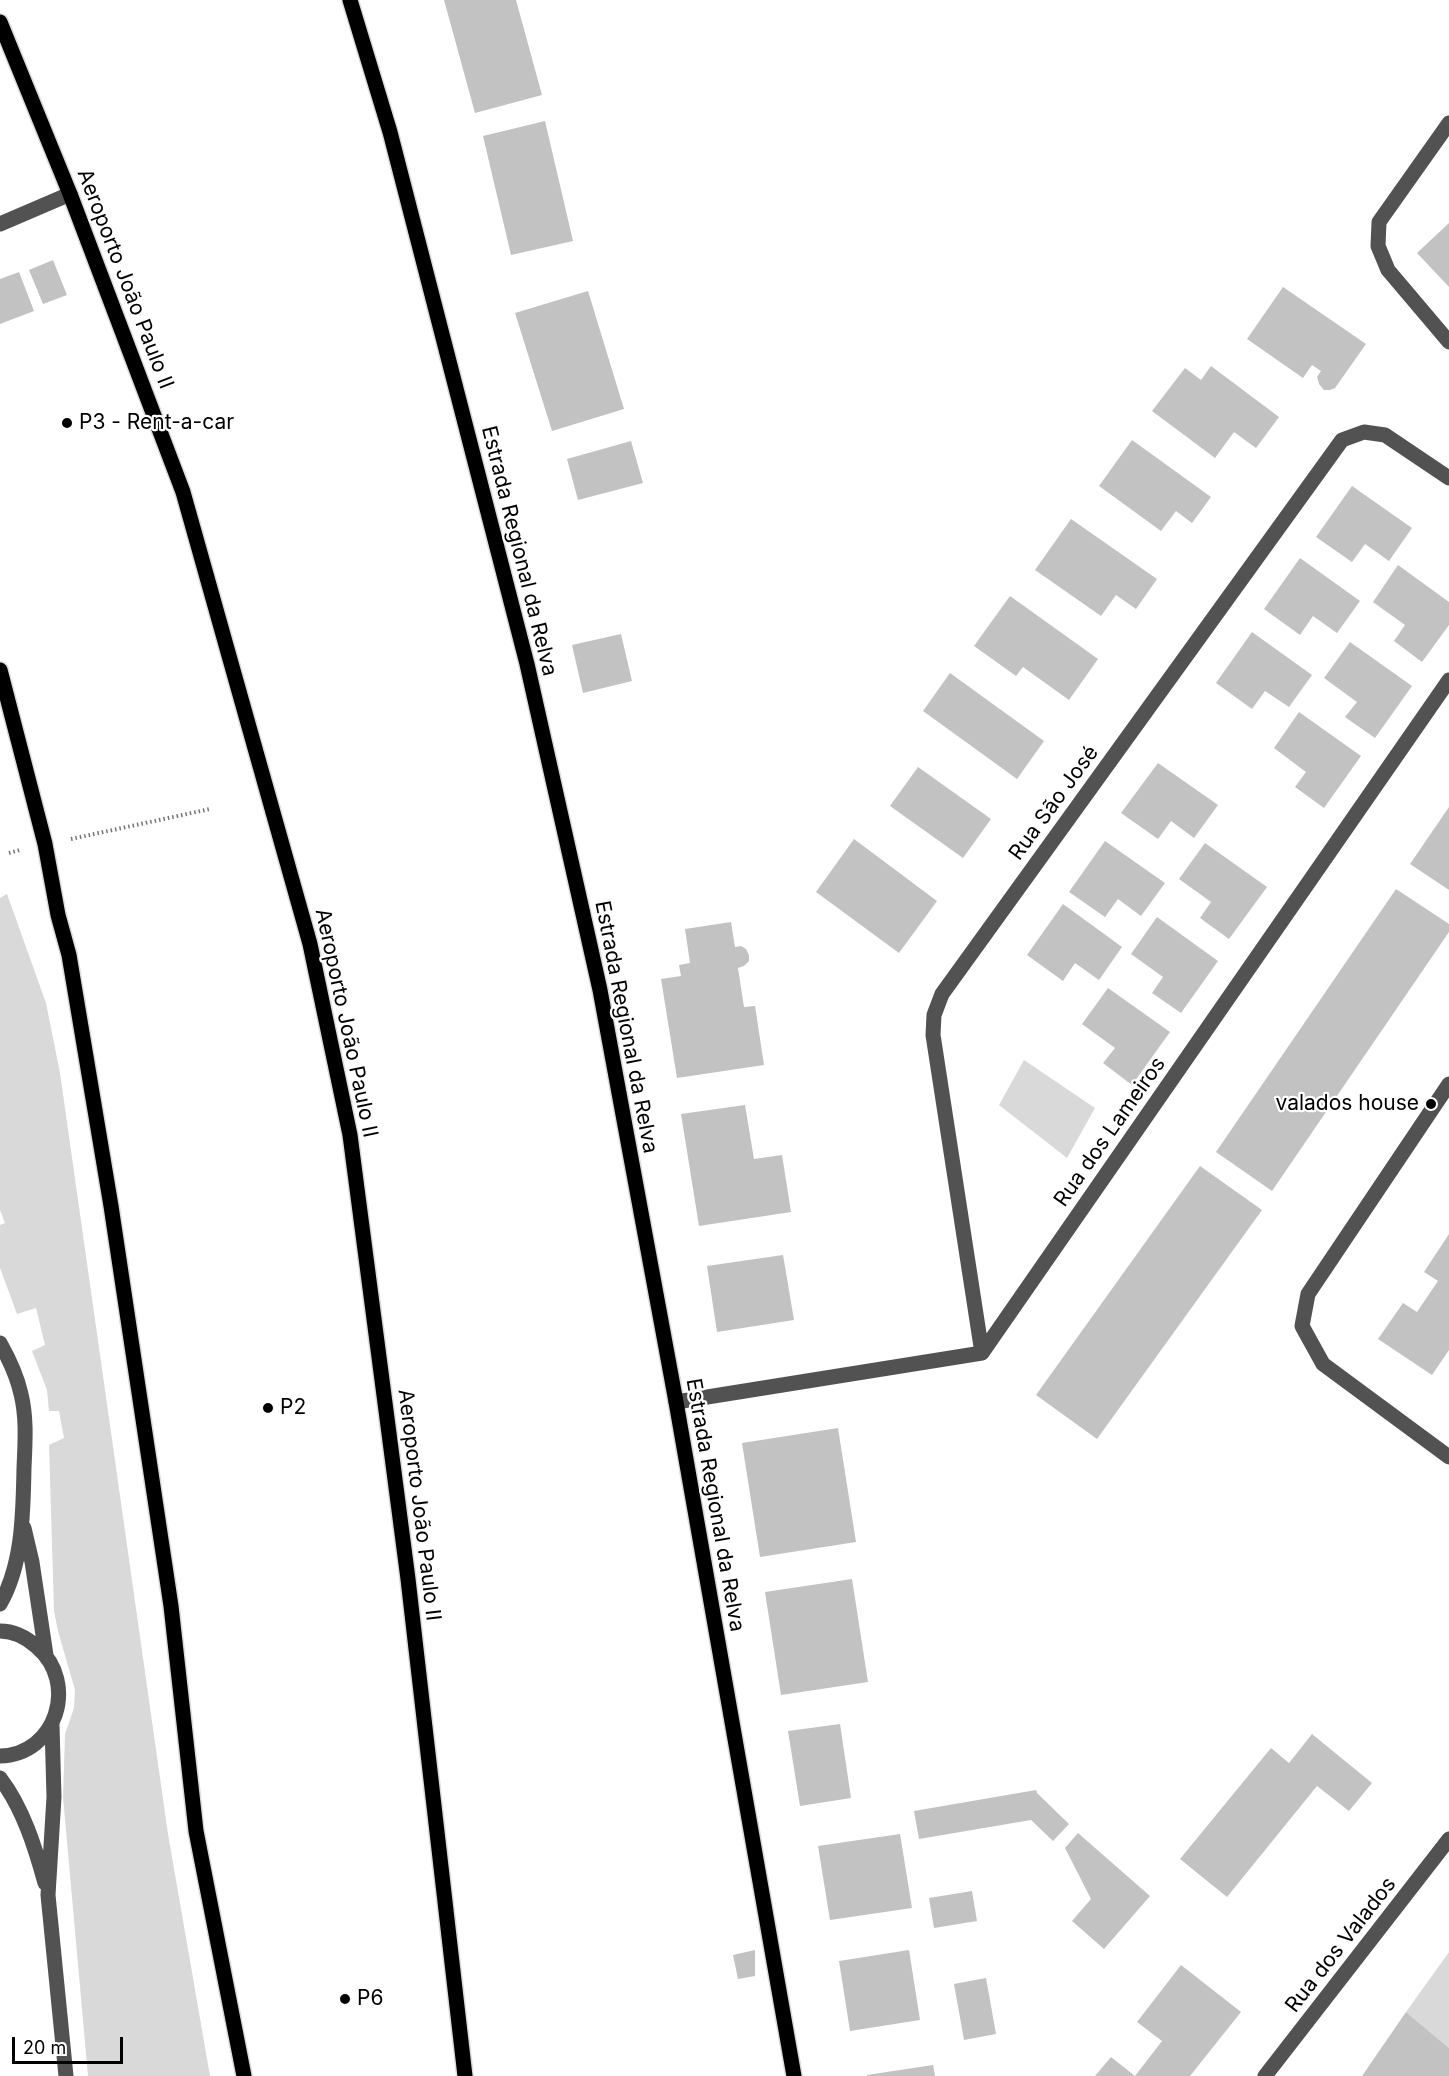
<!DOCTYPE html>
<html>
<head>
<meta charset="utf-8">
<style>
  body { margin:0 }
  #map { position:relative; width:1449px; height:2076px; overflow:hidden; background:#fff; font-family:Inter,sans-serif }
  canvas { display:block }
  .scale { position:absolute; left:12px; top:2037px; width:111px; height:27px; box-sizing:border-box; border:3px solid #000; border-top:0; padding-left:8px; font-size:18px; line-height:21px; white-space:nowrap; color:#000; -webkit-text-stroke:4px #fff; paint-order:stroke }
</style>
</head>
<body>
<div id="map">
<canvas width="1449" height="2076"></canvas>
<div class="scale">20 m</div>
</div>
<script>
const g = document.querySelector('canvas').getContext('2d');
g.lineJoin = 'round';
function fill(path, color) { g.fillStyle = color; g.fill(path, 'evenodd'); }
function strokePath(path, color, width, dash) { g.strokeStyle = color; g.lineWidth = width; g.lineCap = dash ? 'butt' : 'round'; g.setLineDash(dash || []); g.stroke(path); }
function write(font, color, halo, rows, align = 'center') {
  g.font = font + ' Inter,sans-serif'; g.lineWidth = 4.5; g.setLineDash([]); g.textBaseline = 'middle'; g.strokeStyle = halo; g.fillStyle = color; for (const [text, x, y, turn = 0] of rows) {
    g.save(); g.translate(x, y); g.rotate((+turn || 0) * Math.PI / 180); g.textAlign = isNaN(turn) ? turn : align; if (halo) g.strokeText(text, 0, 0); g.fillText(text, 0, 0); g.restore();
  }
}
fill(new Path2D(`
  M7 894 46 1003 60 1073 168 1834 210 2076H88L63 1797 65 1734 74 1708 75 1690 58 1631 54 1611 49 1445 64 1438 59 1411H49L47 1390 32 1351 45 1345 36 1308 17 1314 0 1268V1225L5 1223 0 1210V898Z
  M1024 1060 1095 1108 1067 1158 999 1105Z
  M1449 1952V2048L1406 2012Z`), '#d9d9d9');
fill(new Path2D(`
  M444 0H516L542 95 475 113Z
  M545 121 573 241 511 255 483 136Z
  M1449 223V287L1417 253Z
  M53 260 67 295 43 304 29 270Z
  M19 272 34 311 0 324V279Z
  M1283 287 1366 344 1335 388 1330 390H1324L1319 384 1317 377 1321 371 1312 365 1303 378 1247 339Z
  M588 291 624 409 552 431 515 313Z
  M1211 366 1279 417 1256 448 1234 432 1215 458 1152 411 1185 368 1201 380Z
  M1132 440 1211 497 1192 523 1176 511 1161 531 1099 486Z
  M631 441 643 483 578 500 567 459Z
  M1352 486 1412 528 1389 561 1365 544 1352 562 1316 537Z
  M1071 519 1157 579 1136 609 1116 595 1101 616 1035 570Z
  M1300 558 1360 601 1337 633 1313 616 1300 635 1264 609Z
  M1398 565 1449 602V625L1422 662 1394 641 1405 625 1373 602Z
  M1010 596 1098 659 1069 700 1023 667 1016 676 974 646Z
  M1252 632 1312 675 1289 707 1265 691 1252 709 1216 683Z
  M621 634 632 681 583 693 572 645Z
  M1350 642 1412 686 1375 738 1345 717 1357 702 1324 678Z
  M950 673 1044 741 1017 779 923 711Z
  M1299 712 1361 756 1324 808 1295 787 1306 772 1274 748Z
  M1158 763 1218 805 1194 838 1171 821 1158 839 1121 813Z
  M918 767 991 819 963 858 890 806Z
  M1449 807V890L1410 864Z
  M854 839 937 901 899 953 816 892Z
  M1105 841 1165 883 1141 916 1118 899 1105 917 1069 892Z
  M1205 843 1267 887 1229 939 1200 918 1211 902 1179 879Z
  M1396 889 1449 924V932L1272 1191 1216 1152Z
  M1063 904 1122 947 1099 980 1075 963 1063 981 1027 955Z
  M1157 917 1218 961 1181 1013 1152 993 1163 977 1131 954Z
  M731 922 735 947 741 946 746 949 749 955V961L744 966 738 968 744 1007 755 1006 764 1065 677 1078 661 979 681 976 679 965 690 963 685 929Z
  M1108 988 1170 1032 1132 1085 1103 1063 1115 1048 1082 1024Z
  M745 1105 754 1159 782 1155 791 1212 699 1226 681 1114Z
  M1200 1166 1262 1210 1097 1439 1036 1395Z
  M1449 1234V1350L1432 1375 1378 1339 1403 1303 1417 1312 1438 1281 1424 1272Z
  M783 1255 794 1320 717 1332 707 1266Z
  M838 1428 856 1542 760 1557 742 1443Z
  M852 1579 868 1682 781 1695 765 1592Z
  M840 1724 851 1798 800 1806 788 1731Z
  M1312 1734 1372 1783 1349 1811 1317 1786 1227 1897 1180 1859 1271 1748 1289 1763Z
  M1036 1790 1037 1793 1069 1824 1053 1841 1031 1820 919 1839 914 1811Z
  M1078 1833 1150 1896 1104 1949 1072 1921 1091 1899 1065 1848Z
  M900 1834 912 1908 830 1920 818 1846Z
  M972 1891 977 1921 934 1928 929 1898Z
  M755 1950V1976L738 1979 733 1955Z
  M909 1950 920 2020 850 2031 839 1961Z
  M1181 1965 1241 2012 1190 2076H1095L1111 2057 1135 2076 1162 2041 1137 2022Z
  M986 1978 996 2034 964 2040 954 1984Z
  M1406 2012 1449 2048V2076H1362Z
  M933 2065 935 2076H867V2075Z`), '#c2c2c2');
const major = new Path2D(`
  M350 0 390 132 527 664 600 990 676 1402 794 2076
  M0 22 70 194 183 492 310 944 350 1135 408 1579 465 2076
  M0 670 45 844 58 915 69 955 111 1206 171 1606 196 1831 244 2076`);
strokePath(major, '#dbdbdb', 18);
strokePath(new Path2D(`
  M71 839 210 809
  M9 853 20 850`), '#747474', 4, [1.5, 3]);
strokePath(new Path2D(`
  M1449 123 1379 222 1378 246 1388 270 1449 342
  M0 224 70 194
  M1449 1084 1308 1294 1302 1326 1323 1364 1449 1457
  M0 1343C9 1359 17 1376 21 1394 27 1418 25 1444 24 1468 23 1513 23 1564 0 1604
  M982 1353 933 1035 934 1015 942 994 1342 440 1364 432 1385 435 1449 478
  M676 1402 982 1353 1449 680
  M24 1528 32 1562 46 1655
  M0 1631C14 1631 27 1638 37 1647 79 1683 56 1755 0 1756
  M52 1725 54 1797 48 1895 66 2076
  M0 1778C23 1808 35 1847 45 1883
  M1265 2076 1449 1839`), '#525252', 15);
strokePath(major, '#000', 15);
for (const [x, y, r, color] of [
  [67,423,6,"#000"],
  [1431,1104,6,"#000"],
  [268,1408,6,"#000"],
  [345,1999,6,"#000"]
]) { const dot = new Path2D(); dot.arc(x, y, r, 0, 2 * Math.PI); g.fillStyle = color; g.fill(dot); strokePath(dot, '#fff', 2); }
write('21px', '#000', '#fff', [
  ["Aeroporto João Paulo II",125,279,69],
  ["Estrada Regional da Relva",519,551,76],
  ["Rua São José",1054,803,-54],
  ["Aeroporto João Paulo II",346,1023,78],
  ["Estrada Regional da Relva",626,1027,79],
  ["Rua dos Lameiros",1110,1132,-55],
  ["Aeroporto João Paulo II",419,1505,83],
  ["Estrada Regional da Relva",715,1505,80],
  ["Rua dos Valados",1341,1945,-52]
]);
write('21px', '#000', '#fff', [
  ["P3 - Rent-a-car",79,423],
  ["valados house",1419,1104,"right"],
  ["P2",280,1408],
  ["P6",357,1999]
], 'left');
</script>
</body>
</html>
